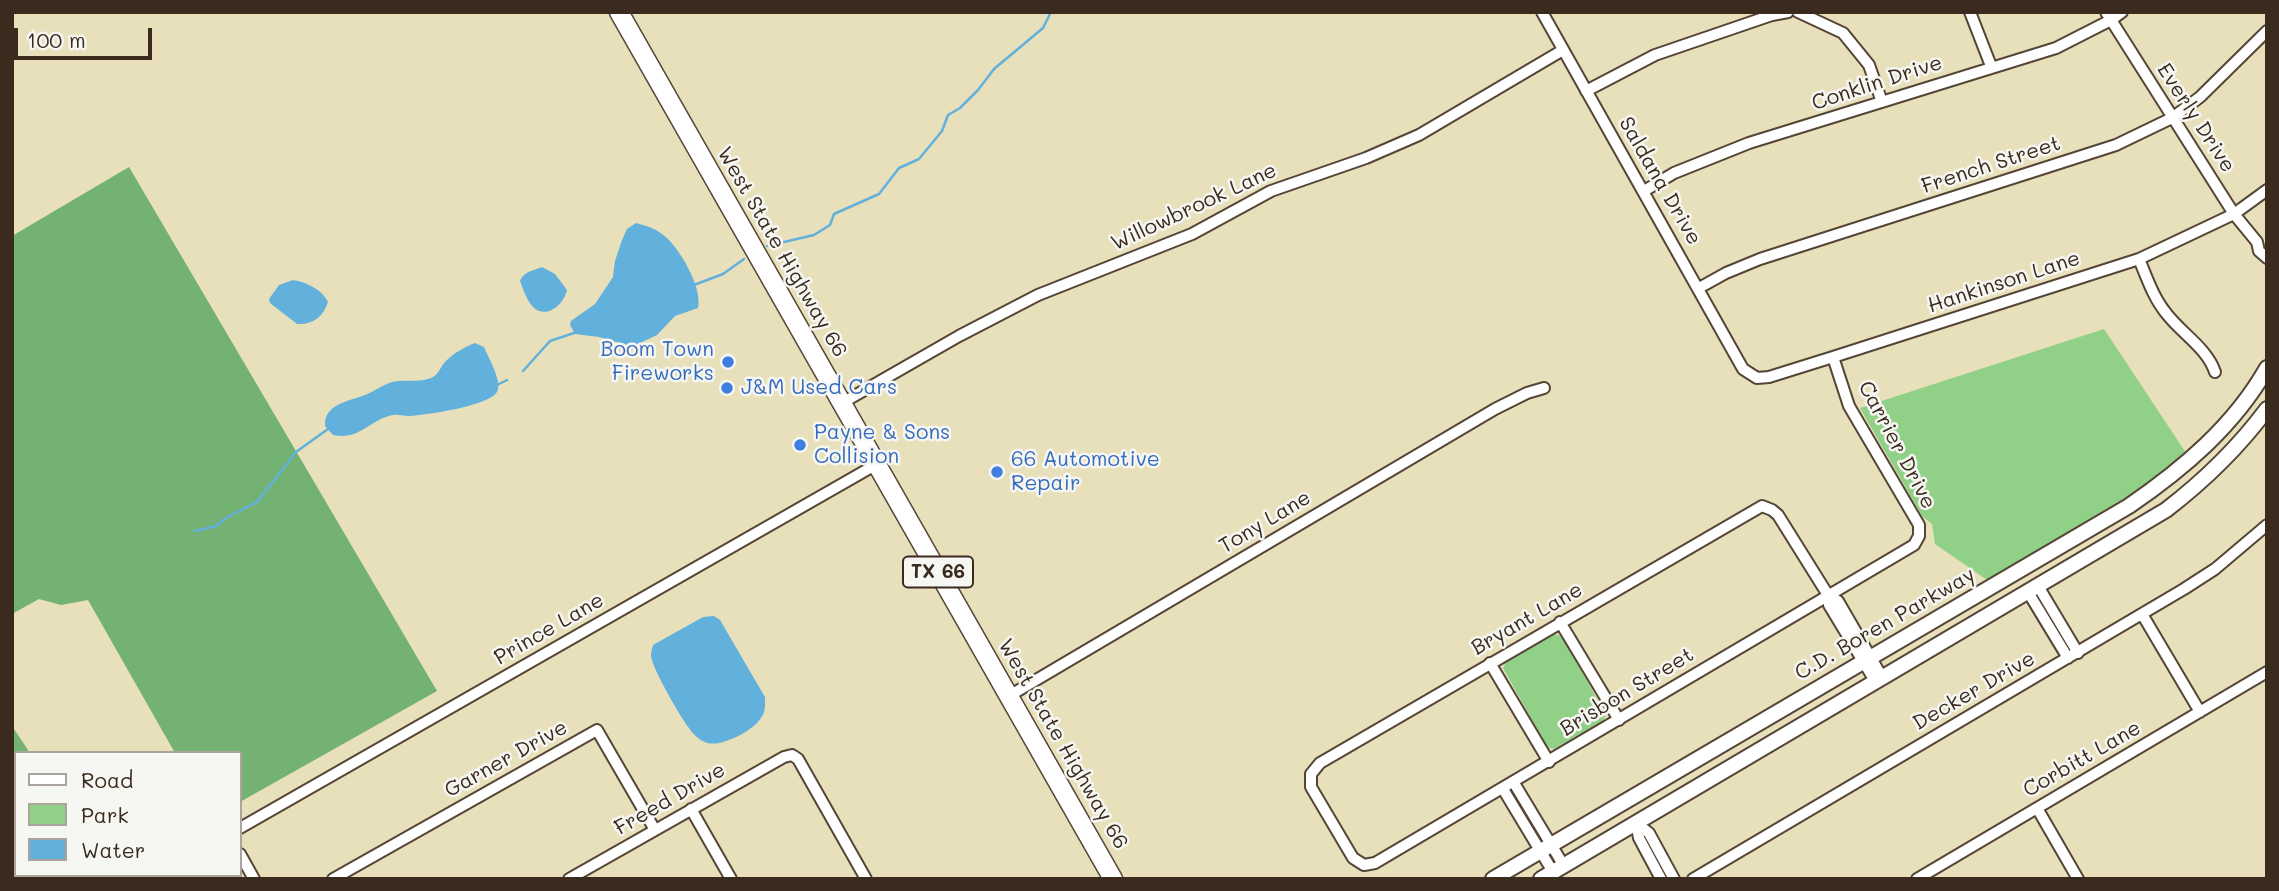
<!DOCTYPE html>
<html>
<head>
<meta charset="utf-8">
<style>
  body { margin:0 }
  #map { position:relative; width:2279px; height:891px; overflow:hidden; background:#e8dfbb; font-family:Mali,sans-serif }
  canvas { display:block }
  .frame { position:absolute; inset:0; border:14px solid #3b2a1e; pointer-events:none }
  .legend { position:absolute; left:14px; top:751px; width:228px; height:126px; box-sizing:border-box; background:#f6f6f2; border:2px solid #aba49d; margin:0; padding:9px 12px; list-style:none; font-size:21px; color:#3b2a1e }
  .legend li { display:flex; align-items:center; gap:14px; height:35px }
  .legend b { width:35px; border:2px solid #aba49d }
  .scale { position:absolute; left:14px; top:28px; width:138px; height:32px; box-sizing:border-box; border:4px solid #3b2a1e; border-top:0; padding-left:9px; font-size:21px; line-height:24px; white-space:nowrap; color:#3b2a1e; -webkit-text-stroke:5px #f6f6f2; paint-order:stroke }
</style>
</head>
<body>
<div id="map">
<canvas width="2279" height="891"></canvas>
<div class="frame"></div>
<ul class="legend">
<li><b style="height:9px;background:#fff"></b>Road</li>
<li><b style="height:19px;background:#91d087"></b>Park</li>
<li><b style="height:19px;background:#62b0dc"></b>Water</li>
</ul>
<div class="scale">100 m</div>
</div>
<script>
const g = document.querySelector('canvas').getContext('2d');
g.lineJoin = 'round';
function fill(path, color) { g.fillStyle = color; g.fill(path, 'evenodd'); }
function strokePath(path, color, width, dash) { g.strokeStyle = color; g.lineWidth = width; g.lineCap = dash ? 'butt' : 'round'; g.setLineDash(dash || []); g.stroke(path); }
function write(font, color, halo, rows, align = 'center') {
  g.font = font + ' Mali,sans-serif'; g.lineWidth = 5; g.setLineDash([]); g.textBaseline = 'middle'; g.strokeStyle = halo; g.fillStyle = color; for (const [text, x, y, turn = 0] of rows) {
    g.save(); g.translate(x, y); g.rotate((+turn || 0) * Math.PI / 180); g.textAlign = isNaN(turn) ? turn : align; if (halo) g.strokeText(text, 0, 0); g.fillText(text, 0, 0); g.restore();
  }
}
fill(new Path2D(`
  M2104 329 2188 456 2152 485 1990 582 1935 544 1932 524 1922 516 1860 408Z
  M1553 634 1562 636 1606 715 1603 721 1554 749 1547 747 1503 668 1506 662Z`), '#91d087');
fill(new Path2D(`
  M129 167 437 691 240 802V753H175L88 600 61 605 39 599 12 614V236Z
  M12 726 30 753H16V865H12Z`), '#74b274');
fill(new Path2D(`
  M636 223C646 226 653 227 662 234 679 246 703 288 698 308L675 316 657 335 638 344 627 345 599 337 575 334 570 325 571 321 595 304 613 277 615 261 622 240 627 229Z
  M542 267 555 274 567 290C564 304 547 320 533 307 527 301 523 289 520 281 524 271 533 271 542 267Z
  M293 280C306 282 323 290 328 302 323 317 313 325 297 324L270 303 269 299 279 285Z
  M475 343 484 347C488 357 503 382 497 392 489 406 426 415 409 416 404 416 399 414 393 415 370 419 360 441 333 435L325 426C324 404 349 401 365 395 373 392 381 386 389 383 403 378 419 384 433 377 439 374 441 365 447 360 454 353 465 347 475 343Z
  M714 616 720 620 765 697C765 705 766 711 761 718 753 731 719 749 705 742 699 740 692 733 689 728 681 718 652 668 651 656 651 652 652 649 653 645L703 617Z`), '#62b0dc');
strokePath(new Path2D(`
  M767 246 814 235 830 225 834 214 879 194 899 168 919 159 942 131 948 115 960 108 978 90 994 69 1043 28 1051 12
  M694 285 723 274 744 259
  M523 371 550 341 574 333
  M497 385 507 380
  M195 531 216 526 226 518 257 502 296 452 328 429`), '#62b0dc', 2.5);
const minor = new Path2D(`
  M1542 12 1743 369 1757 378 1769 377 1833 357 2139 259 2234 214 2267 190
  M1798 12 1843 33 1869 65 1882 102
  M1970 12 1991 66
  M2106 12 2234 214 2257 242 2259 251 2267 258
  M1586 91 1655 55 1772 15 1788 12
  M1644 191 1674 173 1749 143 2056 48 2111 20 2122 12
  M2139 259C2147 278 2153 297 2166 313 2181 333 2207 348 2215 372
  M1699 288 1726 273 1760 259 2116 145 2172 118 2200 97 2267 31
  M1833 357 1849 406 1919 525V536L1914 545 1375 863 1364 865 1353 858 1311 787V774L1320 763 1762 506 1772 510 1778 515 1828 595 1829 605 1875 681
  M842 403 959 336 1038 295 1192 234 1271 191 1366 158 1419 135 1563 50
  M2038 586 2078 653
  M2028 592 2068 658
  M1828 595 1838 601 1882 677
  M2142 614 2200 712
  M1560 622 1619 720
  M1490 663 1549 762
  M1009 696 1495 409 1527 393 1544 388
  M1514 783 1564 866
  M1503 789 1553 872
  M2037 808 2078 879
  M691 809 731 879
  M1636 823 1649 833 1674 879
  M1636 823 1639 838 1661 879
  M240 828 877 464
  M240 854 254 879
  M149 879 155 875
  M333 879 597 730 655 830
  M569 879 784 757 792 755 798 759 866 879
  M1693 879 2184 589 2215 569 2267 525
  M1917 879 2267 672`);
const tertiary = new Path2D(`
  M1493 879 2129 506C2183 469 2234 426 2267 368
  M1541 879 2166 510C2205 480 2238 448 2267 409`);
const primary = new Path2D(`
  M619 12 1113 879`);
strokePath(minor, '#554536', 14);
strokePath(tertiary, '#554536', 18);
strokePath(primary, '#554536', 21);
strokePath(minor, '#fff', 10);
strokePath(tertiary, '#fff', 14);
strokePath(primary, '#fff', 18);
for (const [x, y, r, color] of [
  [728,362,7,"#3f7fe0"],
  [727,388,7,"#3f7fe0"],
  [800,445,7,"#3f7fe0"],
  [997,472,7,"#3f7fe0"]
]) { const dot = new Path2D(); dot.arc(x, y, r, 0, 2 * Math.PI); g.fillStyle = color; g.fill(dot); strokePath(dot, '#f6f6f2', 2.5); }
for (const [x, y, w] of [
  [938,572,70]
]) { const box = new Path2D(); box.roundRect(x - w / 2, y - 15.5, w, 31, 5); g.fillStyle = '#f6f6f2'; g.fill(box); strokePath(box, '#3b2a1e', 2); }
write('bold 19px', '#3b2a1e', null, [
  ["TX 66",938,572]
]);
write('21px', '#3b2a1e', '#f6f6f2', [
  ["Conklin Drive",1877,83,-18],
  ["Everly Drive",2196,118,57],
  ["French Street",1991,165,-18],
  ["Saldana Drive",1660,181,60],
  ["Willowbrook Lane",1194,207,-25],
  ["West State Highway 66",782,252,60],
  ["Hankinson Lane",2004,282,-18],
  ["Carrier Drive",1897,445,62],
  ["Tony Lane",1265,522,-31],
  ["Bryant Lane",1527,619,-30],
  ["C.D. Boren Parkway",1885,624,-30],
  ["Prince Lane",549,629,-30],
  ["Decker Drive",1974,691,-30],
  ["Brisbon Street",1627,692,-31],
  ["West State Highway 66",1063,744,60],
  ["Garner Drive",506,759,-29],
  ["Corbitt Lane",2082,759,-30],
  ["Freed Drive",670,799,-30]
]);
write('21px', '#366cbe', '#f6f6f2', [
  ["Boom Town",714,350,"right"],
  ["Fireworks",714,374,"right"],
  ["J&M Used Cars",741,388],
  ["Payne & Sons",814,433],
  ["Collision",814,457],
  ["66 Automotive",1011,460],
  ["Repair",1011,484]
], 'left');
</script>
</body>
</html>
